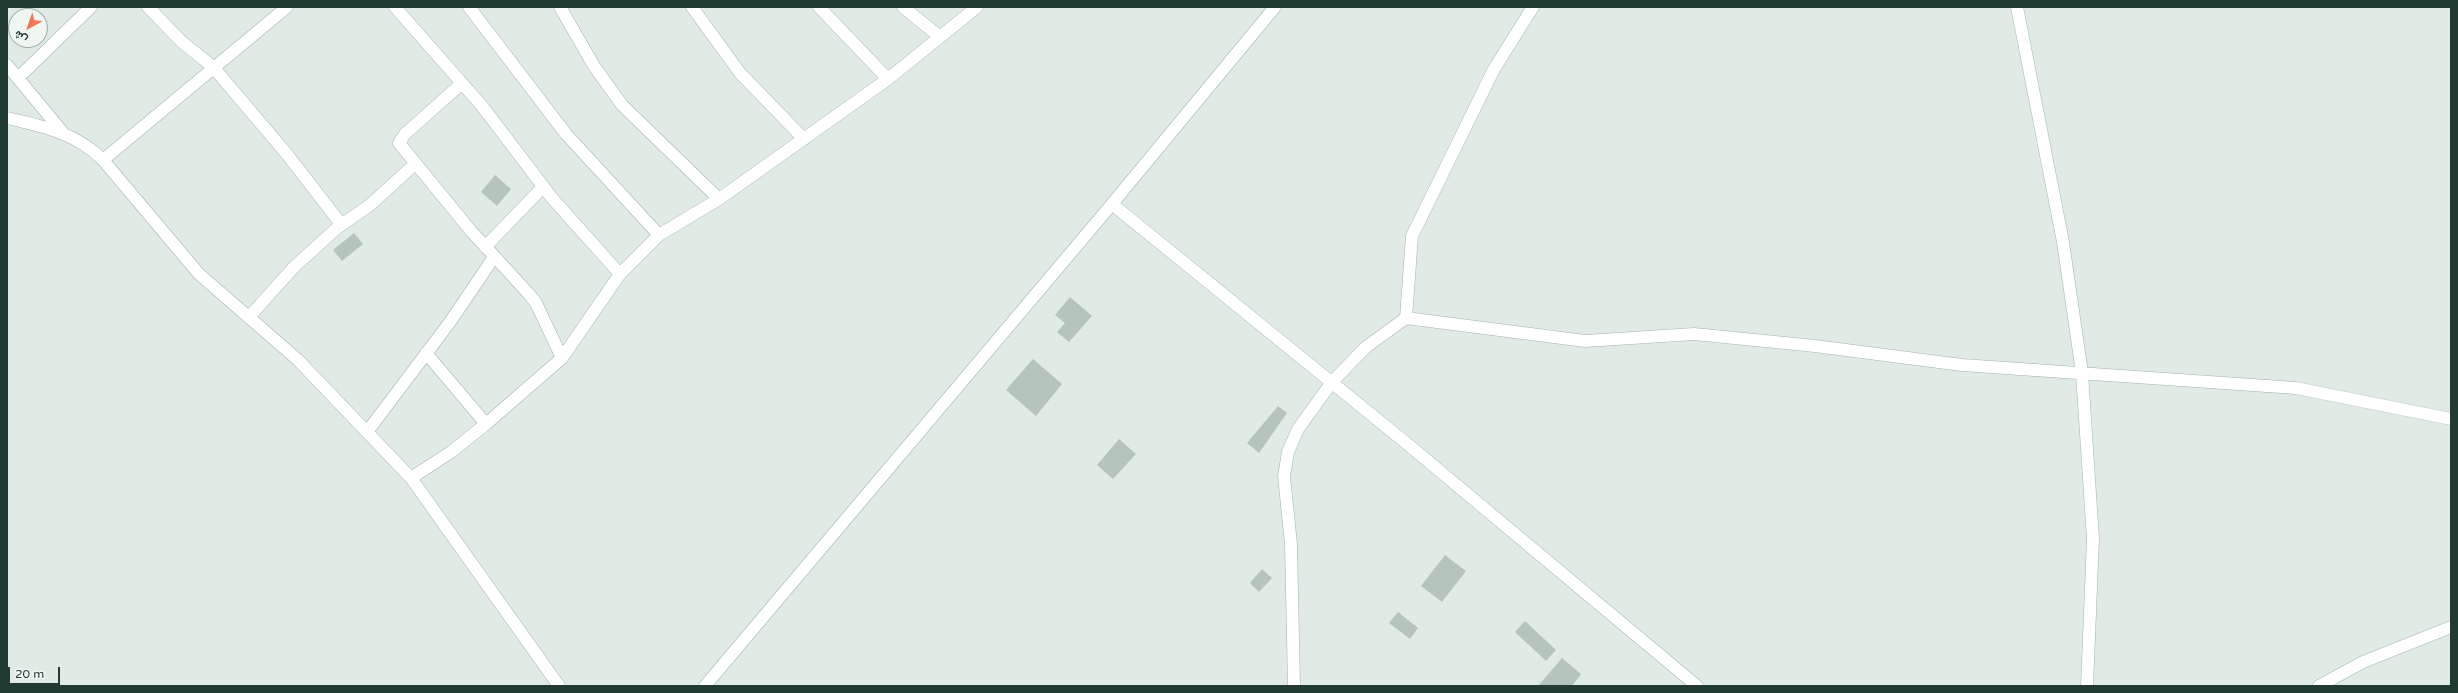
<!DOCTYPE html>
<html>
<head>
<meta charset="utf-8">
<style>
  body { margin:0 }
  #map { position:relative; width:2458px; height:693px; overflow:hidden; background:#e0ebe5; font-family:"Varela Round",Vazirmatn,sans-serif }
  canvas { display:block }
  .frame { position:absolute; inset:0; border:8px solid #213b33; pointer-events:none }
  .north { position:absolute; left:8px; top:8px; width:40px; height:40px; box-sizing:border-box; background:#f0f7f3; border:1px solid #9daca6; border-radius:50%; rotate:220deg; font-size:11px; font-weight:700; line-height:16px; text-align:center; color:#213b33 }
  .north::after { content:''; display:block; margin:auto; width:14px; height:18px; background:#f17758; clip-path:polygon(50% 0,100% 100%,50% 72%,0 100%) }
  .scale { position:absolute; left:8px; top:667px; width:52px; height:18px; box-sizing:border-box; border:2px solid #213b33; border-top:0; padding-left:5px; font-size:12px; line-height:14px; white-space:nowrap; color:#213b33; -webkit-text-stroke:3px #f0f7f3; paint-order:stroke }
</style>
</head>
<body>
<div id="map">
<canvas width="2458" height="693"></canvas>
<div class="frame"></div>
<div class="north">ش</div>
<div class="scale">20 m</div>
</div>
<script>
const g = document.querySelector('canvas').getContext('2d');
g.lineJoin = 'round';
function fill(path, color) { g.fillStyle = color; g.fill(path, 'evenodd'); }
function strokePath(path, color, width, dash) { g.strokeStyle = color; g.lineWidth = width; g.lineCap = dash ? 'butt' : 'round'; g.setLineDash(dash || []); g.stroke(path); }
fill(new Path2D(`
  M495 175 511 189 497 206 481 192Z
  M354 233 363 244 342 261 333 250Z
  M1070 297 1092 316 1069 342 1057 332 1065 323 1055 315Z
  M1033 359 1062 384 1036 416 1006 390Z
  M1278 406 1287 413 1259 453 1247 443Z
  M1119 439 1136 454 1113 479 1097 465Z
  M1445 555 1466 571 1442 602 1421 586Z
  M1262 569 1272 578 1259 592 1250 583Z
  M1398 612 1418 628 1410 639 1389 623Z
  M1525 621 1556 650 1546 661 1515 632Z
  M1562 658 1581 674 1572 686H1538Z`), '#b5c5be');
const street = new Path2D(`
  M148 7 182 42 213 67 286 153 341 224
  M395 7 482 106 552 198 620 274
  M469 7 566 134 659 235
  M560 7 594 66 622 105 719 199
  M692 7 740 73 804 139
  M819 7 888 79
  M903 7 940 37
  M2017 7 2063 242 2082 373 2093 539 2087 686
  M7 65 64 134
  M19 77 91 7
  M461 84 405 134 399 143 471 231 529 294 536 303 562 358
  M7 118C43 126 76 133 103 160L199 274 298 360 411 478 559 686
  M103 160 287 7
  M485 247 543 187
  M249 317 294 267 337 228 370 205 415 164
  M1406 318 1412 236 1494 69 1533 7
  M426 353 486 424
  M367 432 450 322 494 257
  M411 478 451 452 486 424 562 358 620 274 659 235 719 199 888 79 977 7
  M1294 686 1291 544 1284 476 1288 452 1298 429 1332 382 1366 347 1406 318 1585 341 1694 334 1815 346 1962 365 2296 388 2451 419
  M2319 686 2363 662 2451 627`);
const secondary = new Path2D(`
  M1112 204 1405 442 1697 686
  M705 686 1112 204 1275 7`);
strokePath(street, '#a3b3ac', 13);
strokePath(secondary, '#9fb6ad', 13);
strokePath(street, '#fff', 12);
strokePath(secondary, '#fff', 12);
</script>
</body>
</html>
